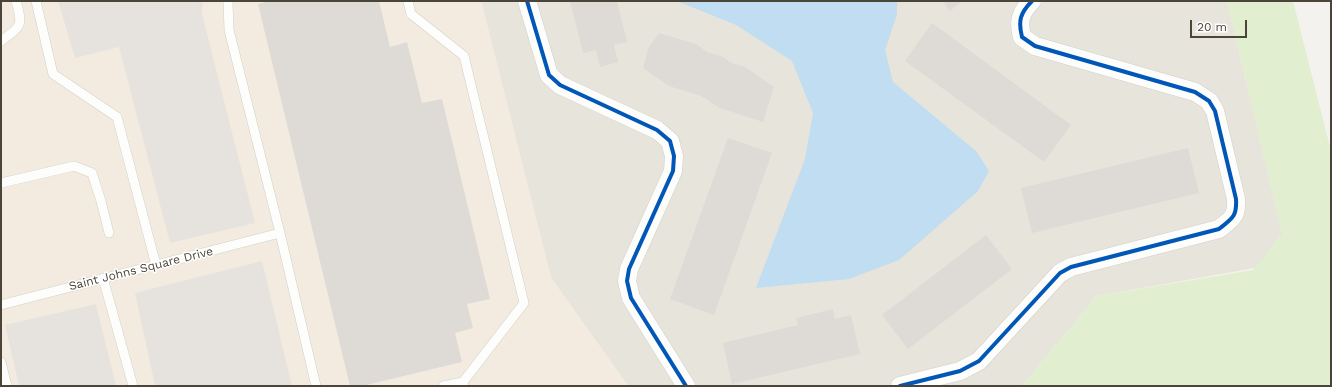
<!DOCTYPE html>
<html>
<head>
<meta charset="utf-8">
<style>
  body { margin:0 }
  #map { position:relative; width:1332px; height:387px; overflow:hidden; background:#f4f2ee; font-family:"Work Sans",sans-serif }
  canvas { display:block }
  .frame { position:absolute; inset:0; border:2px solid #4b4439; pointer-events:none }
  .scale { position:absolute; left:1190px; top:20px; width:57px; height:18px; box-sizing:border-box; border:2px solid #4b4439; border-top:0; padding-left:5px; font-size:12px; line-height:14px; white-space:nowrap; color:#4b4439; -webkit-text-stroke:3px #fff; paint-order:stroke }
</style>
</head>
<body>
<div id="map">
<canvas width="1332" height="387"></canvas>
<div class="frame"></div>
<div class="scale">20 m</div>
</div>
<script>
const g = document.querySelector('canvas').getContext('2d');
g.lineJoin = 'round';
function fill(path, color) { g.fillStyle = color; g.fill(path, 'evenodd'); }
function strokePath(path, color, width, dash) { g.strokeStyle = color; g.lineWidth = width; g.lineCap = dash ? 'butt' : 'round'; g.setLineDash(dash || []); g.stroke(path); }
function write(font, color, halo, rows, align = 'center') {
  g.font = font + ' "Work Sans",sans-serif'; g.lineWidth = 3; g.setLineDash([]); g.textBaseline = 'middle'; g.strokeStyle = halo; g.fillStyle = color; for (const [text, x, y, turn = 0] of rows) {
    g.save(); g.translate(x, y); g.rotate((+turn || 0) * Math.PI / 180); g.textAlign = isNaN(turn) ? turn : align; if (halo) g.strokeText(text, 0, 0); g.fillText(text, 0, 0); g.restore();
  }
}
fill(new Path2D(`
  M481 1H1227L1289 262 1097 296 1022 386H628L551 278Z`), '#e7e4dc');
fill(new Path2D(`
  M1 1H481L551 278 628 386H1Z`), '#f3ebdf');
fill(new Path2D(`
  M1227 1H1293L1331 151V386H1022L1097 296 1253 270 1282 233Z`), '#e1eecf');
fill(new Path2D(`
  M58 1H203L202 14 255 223 170 243 119 47 75 58Z
  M262 261 292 386H155L135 293Z
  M96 304 116 386H19L5 325Z`), '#e6e3df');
fill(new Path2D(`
  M677 1H897V14L885 50 893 82 976 151 989 171 978 191 899 260 849 279 756 288 805 159 813 113 792 61 736 25Z`), '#c0ddf1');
fill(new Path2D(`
  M271 1H379L390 47 407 42 422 103 442 99 490 299 467 304 473 328 455 333 462 362 362 386H350L258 4Z
  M570 1H617L627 42 614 45 618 62 600 67 596 50 583 53Z
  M943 1H962L950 11Z
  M932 23 1071 125 1044 162 905 61Z
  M659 33 696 44 707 52 721 56 732 63 745 67 774 87 763 122 720 108 701 96 669 86 643 68 648 49Z
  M728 138 772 153 714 315 670 299Z
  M1188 148 1199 193 1032 233 1021 188Z
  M986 235 1012 269 908 349 882 315Z
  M833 309 835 319 851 315 860 354 732 384 723 343 798 325 796 318Z`), '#dedbd6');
const lane = new Path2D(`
  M36 1 53 74 117 117 156 265
  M228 1 229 30 280 233 316 386
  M408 1 411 14 464 56 524 303 463 382 464 386
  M1 41C22 26 23 26 16 1
  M1 183 74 166 92 173 101 201 109 233
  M103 278 133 386
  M1 305 280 233
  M1 362 7 386
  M443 386 463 382`);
const street = new Path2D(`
  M527 1 549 75 560 85 657 130 670 141 674 156 673 171 629 269 627 281 631 298 686 386
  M900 386 960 371 979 361 1060 273 1071 267 1219 229C1233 218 1237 216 1236 199L1215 111 1209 101 1195 92 1035 46 1022 37C1018 21 1020 13 1032 1`);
strokePath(lane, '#d2d0cb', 10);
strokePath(street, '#d2d0cb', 19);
strokePath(lane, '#fdfdfc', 9);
strokePath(street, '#fdfdfc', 18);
strokePath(new Path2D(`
  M527 1 549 75 560 85 657 130 670 141 674 156 673 171 629 269 627 281 631 298 686 386
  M900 386 960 371 979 361 1060 273 1071 267 1219 229C1233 218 1237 216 1236 199L1215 111 1209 101 1195 92 1035 46 1022 37C1018 21 1020 13 1032 1`), '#0057b8', 4);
write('12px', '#4b4439', '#fff', [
  ["Saint Johns Square Drive",141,269,-14]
]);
</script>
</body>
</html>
